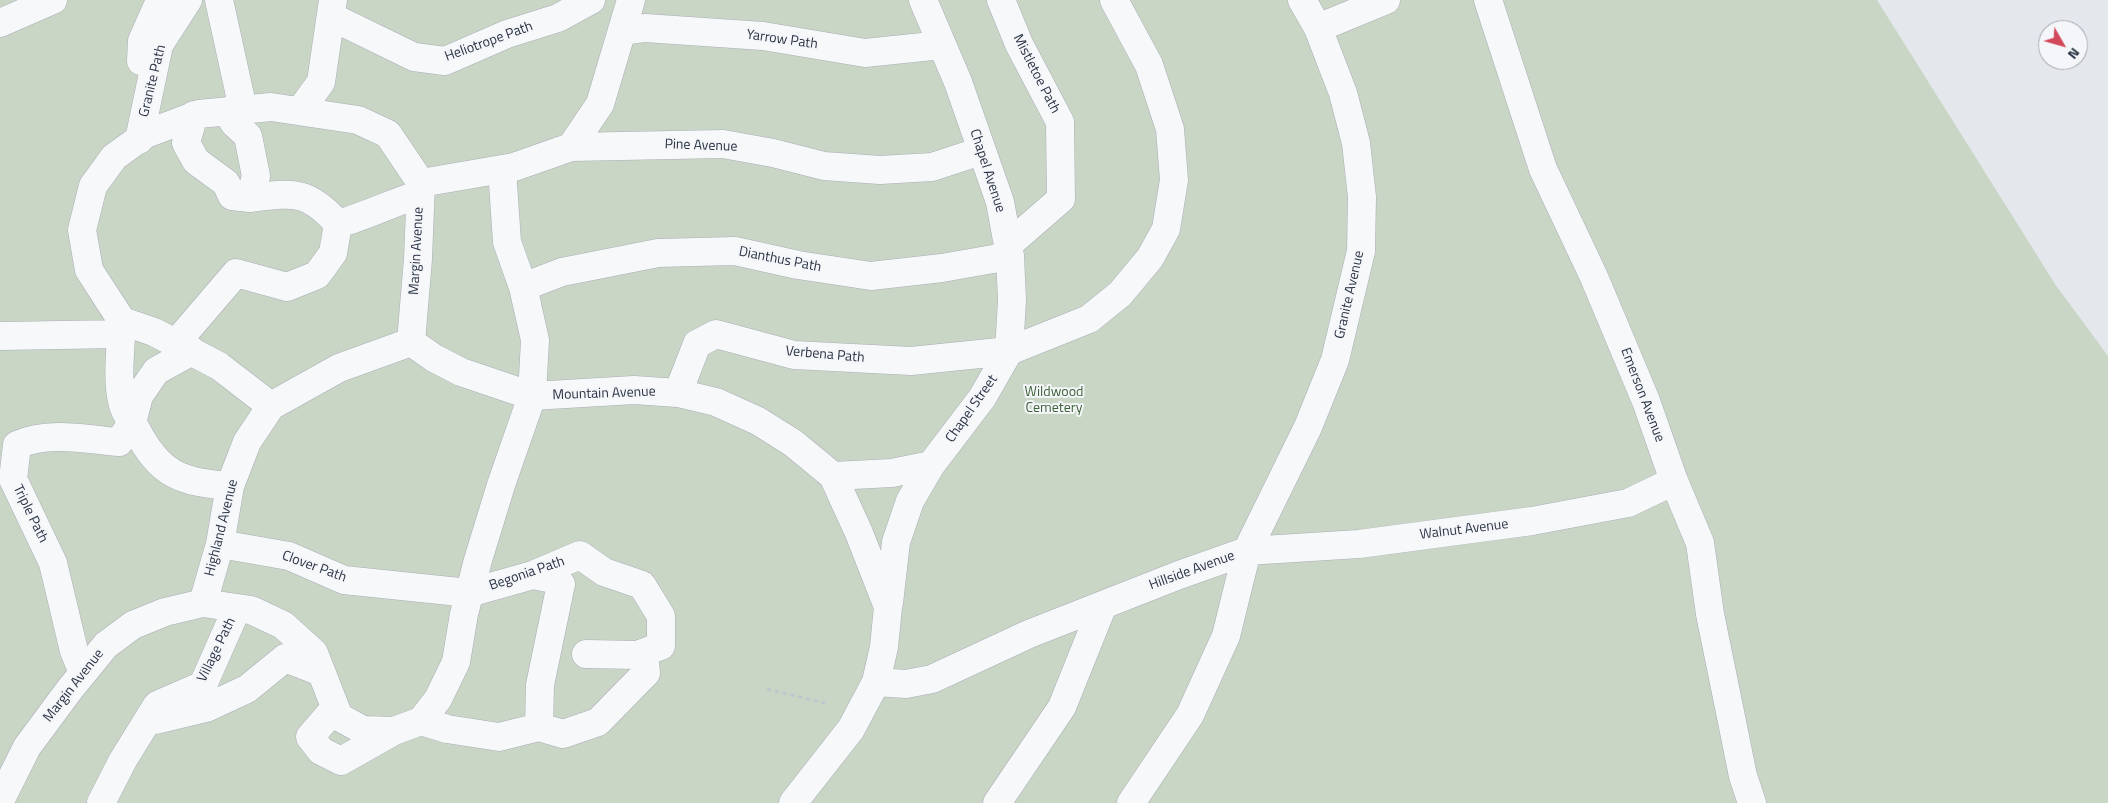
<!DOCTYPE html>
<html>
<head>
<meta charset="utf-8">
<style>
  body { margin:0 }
  #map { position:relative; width:2108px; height:803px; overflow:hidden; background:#e4e7ec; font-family:"Titillium Web",sans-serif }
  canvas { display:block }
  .north { position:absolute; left:2038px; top:20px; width:50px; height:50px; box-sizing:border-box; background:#f4f6f9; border:1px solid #a4a8b1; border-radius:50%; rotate:128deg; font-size:14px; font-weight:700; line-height:20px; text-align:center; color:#2b3445 }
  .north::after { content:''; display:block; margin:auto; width:18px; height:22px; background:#d1495b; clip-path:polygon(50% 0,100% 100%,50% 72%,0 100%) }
</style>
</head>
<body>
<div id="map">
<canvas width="2108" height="803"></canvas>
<div class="north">N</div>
</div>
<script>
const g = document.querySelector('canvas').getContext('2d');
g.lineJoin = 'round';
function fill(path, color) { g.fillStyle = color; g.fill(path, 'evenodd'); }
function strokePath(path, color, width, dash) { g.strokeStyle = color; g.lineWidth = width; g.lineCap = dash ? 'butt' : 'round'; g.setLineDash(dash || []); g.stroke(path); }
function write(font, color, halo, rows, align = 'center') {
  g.font = font + ' "Titillium Web",sans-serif'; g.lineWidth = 4; g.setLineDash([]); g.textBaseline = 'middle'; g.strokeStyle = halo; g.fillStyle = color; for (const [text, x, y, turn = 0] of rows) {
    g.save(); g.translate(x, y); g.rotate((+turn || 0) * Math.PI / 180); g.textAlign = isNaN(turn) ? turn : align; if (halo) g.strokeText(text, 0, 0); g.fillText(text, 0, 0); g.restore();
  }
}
fill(new Path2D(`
  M0 0H1877L2055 284 2108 356V803H0Z`), '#c9d6c5');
const minor = new Path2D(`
  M219 0 243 109
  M1001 0 1019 44 1060 122 1061 199 1008 245
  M1488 0 1543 169 1594 277 1646 401 1674 481 1700 543 1710 614 1729 707 1743 776 1752 803
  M332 17 414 57 445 61 507 34 558 18 591 0
  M0 23 53 0
  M1318 28 1386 0
  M623 31 645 28 763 36 865 53 942 45
  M141 61 142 41 158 5 162 0
  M300 111 321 82 333 0
  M194 115 186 143 196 161 226 183 232 196 250 198 256 176 248 136 235 124 226 111
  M139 140 159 45 188 0
  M571 147 600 104 631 0
  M502 169 507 242 523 287 527 304
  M421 183 514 167 571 147 723 144 773 153 824 166 880 170 932 167 981 151
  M250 198C293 193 307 189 338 224 366 216 392 203 420 194
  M122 321 89 270 82 230 93 186 114 157 146 134 199 114 271 107 358 120 388 134 421 183 418 259 411 342
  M0 336 121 334
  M411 342 434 358 461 372 532 396 634 390 678 393 716 402 758 421 793 443 833 476 859 533 888 607 884 647 876 682 851 729 793 803
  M176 343 236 273 287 287 317 275 333 253 338 224
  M678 393 697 344 716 334 794 355 911 361 1009 351 1089 319 1120 294 1150 258 1166 229 1174 180 1170 129 1149 65 1114 0
  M833 476 892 473 931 465
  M230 486C180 482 160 475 136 429 132 422 125 413 123 405 116 381 121 346 122 321L154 332 219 366 271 406
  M220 544 289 556 344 580 469 593 533 575 580 555 604 572 642 585 661 616V646L637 655 586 654
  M533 575 553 579 561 584 540 685 539 727
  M203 603 220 544 230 486 247 442 271 406 339 368 411 342
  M889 603 896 542 910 501 931 465 982 398 1009 351 1012 300 1010 256 1000 202 958 82 923 0
  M83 673 74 651 53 563 13 479 17 445C48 431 85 439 119 442L132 423 139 396 156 371 192 351
  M876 682 906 684 932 679 1029 634 1179 575 1247 551 1359 544 1532 521 1628 503 1674 481
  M335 708 310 737 321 751 341 761 394 731
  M156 720 206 708 247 689 285 658 321 672
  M421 721 447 729 499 737 539 727 563 734 598 722 646 673 644 653
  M1 799 27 747 70 689 106 645 133 625 165 612 203 603 251 610 283 625 314 653 339 717 363 730 394 731 421 721 438 699 456 662 464 614 478 560 501 485 532 396 535 340 523 287 562 272 658 253 735 251 798 265 871 276 942 268 1010 256
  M101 803 123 760 157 705 203 685 237 608
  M997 803 1062 707 1103 605
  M1131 803 1190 715 1226 636 1247 551 1308 427 1335 360 1361 251 1362 197 1356 143 1343 93 1318 28 1302 0`);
strokePath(minor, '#a9aeb7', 29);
strokePath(new Path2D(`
  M767 689 828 704`), '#c2c5cb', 3, [4, 4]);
strokePath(minor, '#f7f8fa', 28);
write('14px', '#2b3445', '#f4f6f9', [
  ["Yarrow Path",782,40,8],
  ["Heliotrope Path",489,42,-20],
  ["Mistletoe Path",1036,74,63],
  ["Granite Path",153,81,-76],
  ["Pine Avenue",701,146,2],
  ["Chapel Avenue",987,171,72],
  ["Margin Avenue",417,251,-87],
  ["Dianthus Path",780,260,11],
  ["Granite Avenue",1350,295,-77],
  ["Verbena Path",825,355,5],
  ["Mountain Avenue",604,394,-2],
  ["Emerson Avenue",1642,395,69],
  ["Chapel Street",972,409,-55],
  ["Triple Path",30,514,64],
  ["Highland Avenue",222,528,-76],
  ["Walnut Avenue",1464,530,-7],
  ["Clover Path",314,567,20],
  ["Hillside Avenue",1192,571,-20],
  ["Begonia Path",527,574,-19],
  ["Village Path",217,650,-64],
  ["Margin Avenue",74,686,-52]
]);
write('14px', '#3f6138', '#f4f6f9', [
  ["Wildwood",1054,393],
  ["Cemetery",1054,409]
]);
</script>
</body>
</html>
